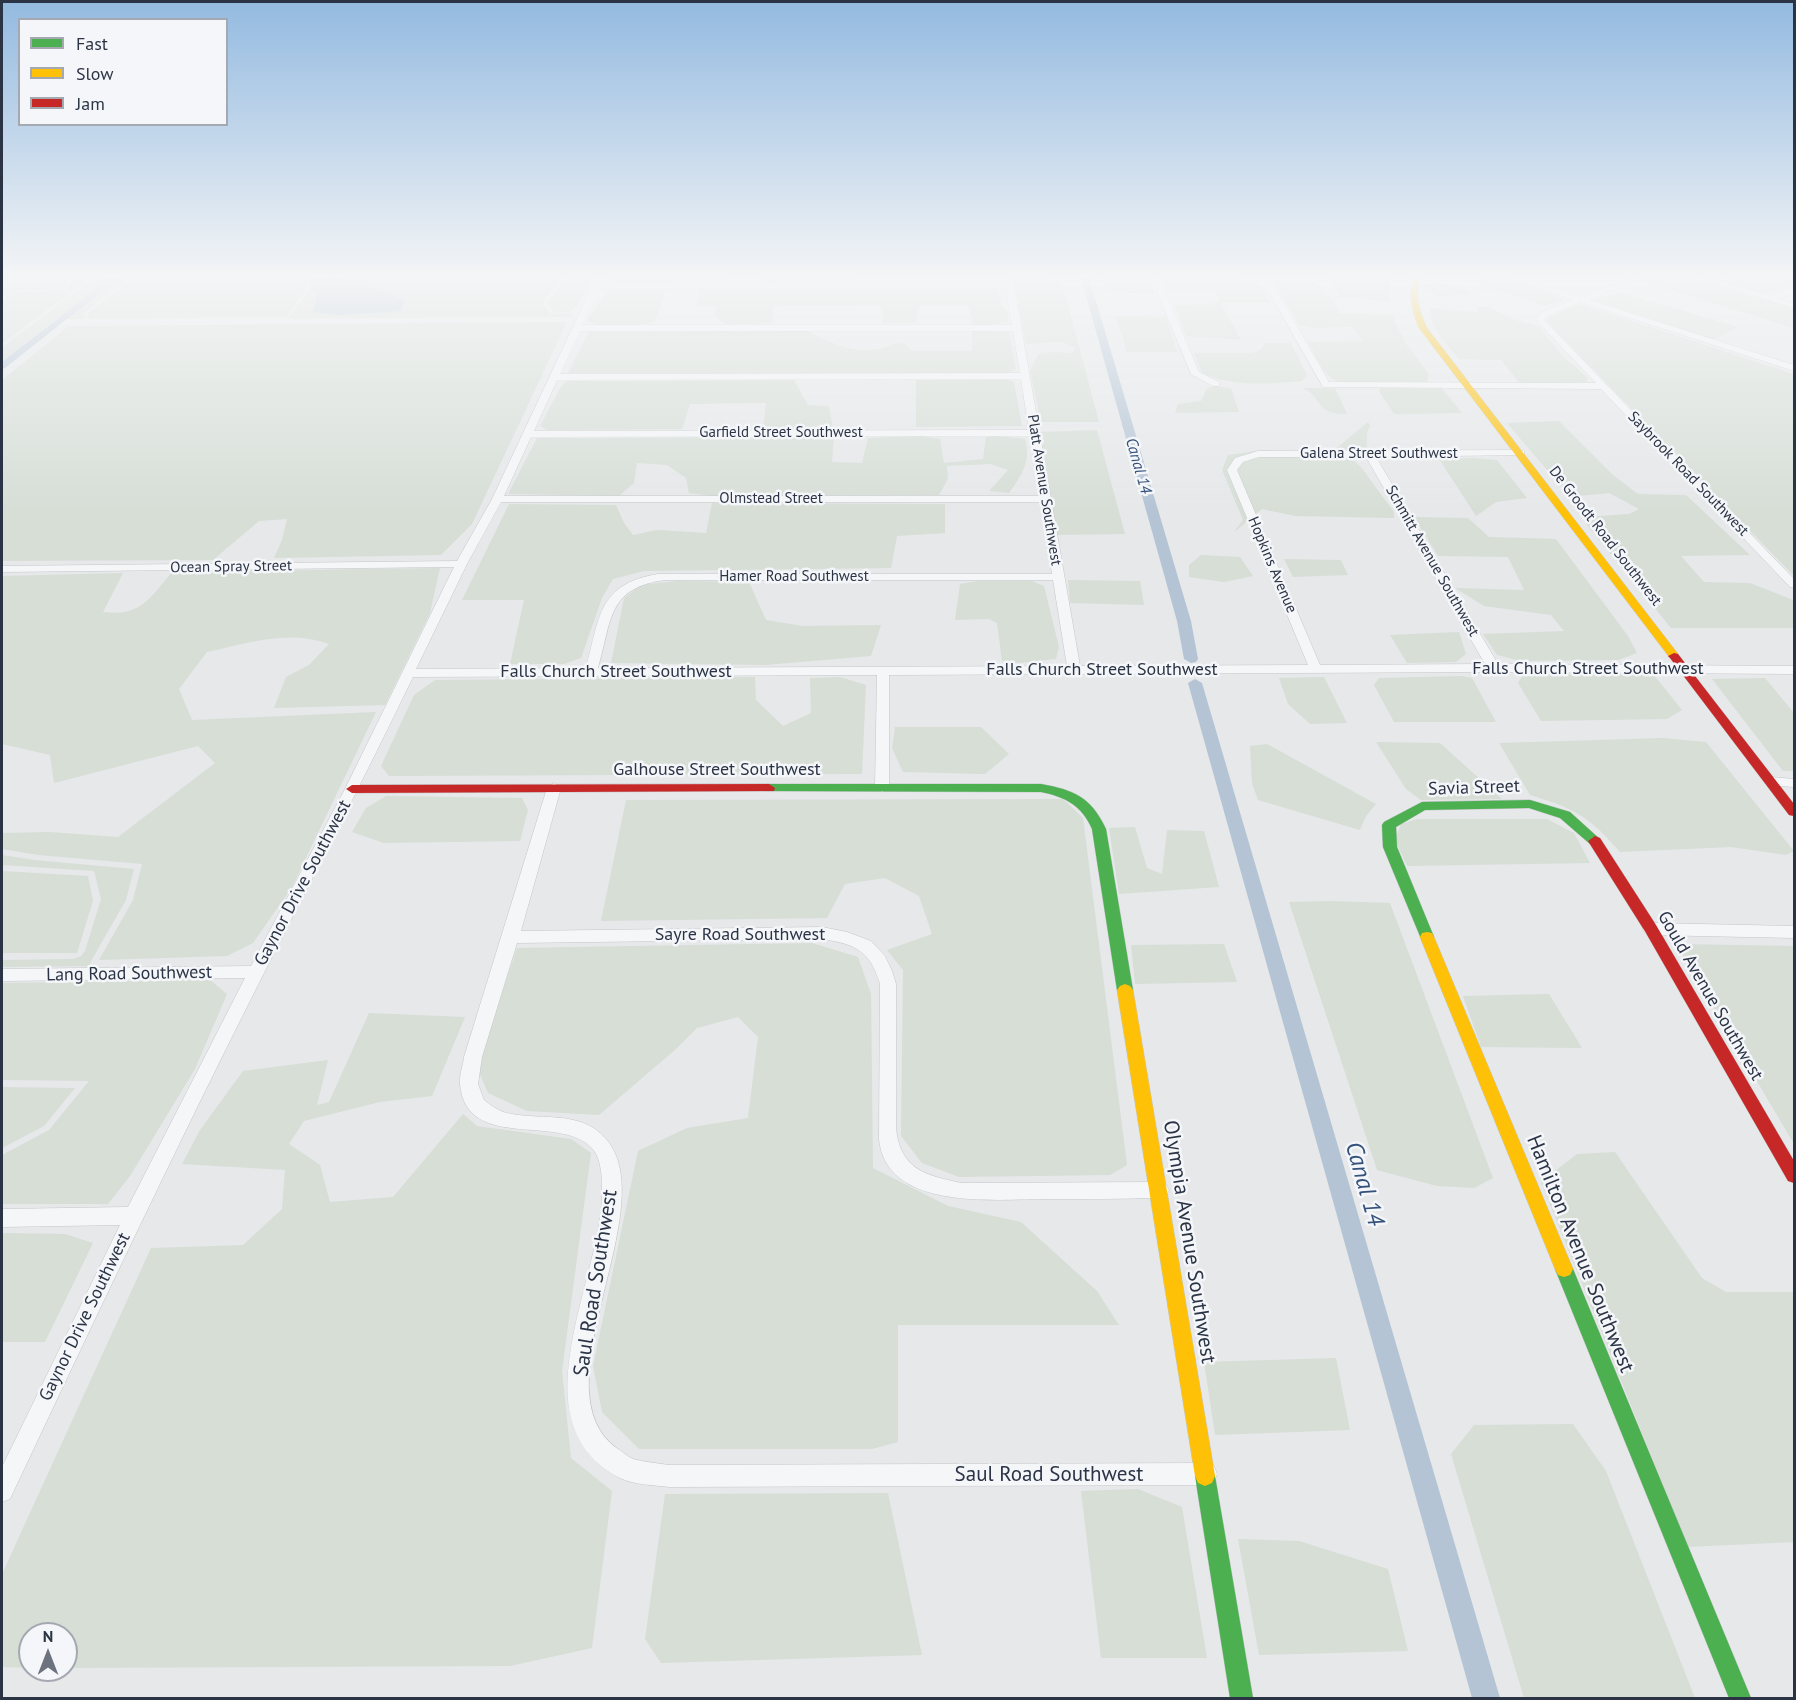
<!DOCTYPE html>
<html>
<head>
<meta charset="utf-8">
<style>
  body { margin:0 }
  #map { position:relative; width:1796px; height:1700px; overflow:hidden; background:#e6e8ea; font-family:"PT Sans",sans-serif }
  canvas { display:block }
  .frame { position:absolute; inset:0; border:3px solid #2b3445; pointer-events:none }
  .legend { position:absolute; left:18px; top:18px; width:210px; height:108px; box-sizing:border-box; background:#f4f6f9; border:2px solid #a4a8b1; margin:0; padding:8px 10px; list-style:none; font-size:18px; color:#2b3445 }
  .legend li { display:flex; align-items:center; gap:12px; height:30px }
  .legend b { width:30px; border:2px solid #a4a8b1 }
  .north { position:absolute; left:18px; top:1622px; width:60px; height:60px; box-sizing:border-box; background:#f4f6f9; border:2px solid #a4a8b1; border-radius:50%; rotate:0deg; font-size:16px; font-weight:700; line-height:24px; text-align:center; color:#2b3445 }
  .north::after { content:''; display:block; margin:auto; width:21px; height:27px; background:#6c737f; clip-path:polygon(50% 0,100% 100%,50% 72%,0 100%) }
</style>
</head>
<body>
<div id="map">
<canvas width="1796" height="1700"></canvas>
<div class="frame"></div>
<ul class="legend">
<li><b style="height:8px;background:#4caf50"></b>Fast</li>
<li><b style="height:8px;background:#ffc107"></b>Slow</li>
<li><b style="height:8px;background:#c62828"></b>Jam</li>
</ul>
<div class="north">N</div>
</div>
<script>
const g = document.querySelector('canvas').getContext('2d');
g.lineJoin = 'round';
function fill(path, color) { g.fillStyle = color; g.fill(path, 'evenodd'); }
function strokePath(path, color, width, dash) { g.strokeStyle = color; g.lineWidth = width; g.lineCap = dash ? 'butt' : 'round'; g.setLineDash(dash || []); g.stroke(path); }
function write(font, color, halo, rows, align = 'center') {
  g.font = font + ' "PT Sans",sans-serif'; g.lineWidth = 5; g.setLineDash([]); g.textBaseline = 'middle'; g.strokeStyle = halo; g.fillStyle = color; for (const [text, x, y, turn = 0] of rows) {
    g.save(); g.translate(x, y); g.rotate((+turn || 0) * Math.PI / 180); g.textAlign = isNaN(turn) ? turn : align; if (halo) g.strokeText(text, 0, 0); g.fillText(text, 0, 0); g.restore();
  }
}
fill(new Path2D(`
  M2 274H75L61 290H17L2 297Z
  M79 274H96L2 344V299L15 292 64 291Z
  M99 274H134L83 314 85 319H56L2 362V347Z
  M138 274H309L306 290 287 317 90 319 87 314Z
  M313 274H565L543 303 551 314 573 313 571 317 220 319 288 318 310 289C319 293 316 302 313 309 343 318 370 314 401 311L404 304C376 292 343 271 311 278Z
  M569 274H594L579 304 570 312 554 313 547 303Z
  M613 274H731L729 281 614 284 609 282Z
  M765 274H857L856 280 763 283Z
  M1012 274H1028L1063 285 1099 422H1041L1030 371 1038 354 1052 352 1072 353 1075 348 1062 342 1026 344Z
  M1101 274H1147L1155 294 1106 292Z
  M1160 274H1227L1226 279C1254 279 1258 276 1270 303H1221L1241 340 1186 336 1174 305 1210 304 1220 301 1214 291H1169Z
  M1333 274H1389V302L1341 297 1334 300 1339 313 1392 315 1405 342 1429 374 1427 382C1408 382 1348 387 1334 380 1322 374 1315 353 1308 342L1363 341 1352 327 1312 328 1299 325 1274 282H1316L1330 297 1339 295 1330 280Z
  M1658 274H1677L1794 309V328L1642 282Z
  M1736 274H1794V286L1765 294 1721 281Z
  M1502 276 1560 297 1564 301 1545 306 1506 293 1484 291 1478 280Z
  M1435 283 1459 286 1473 294 1438 297 1420 285Z
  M667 287 655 321C640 327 600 330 587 320L609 288Z
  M700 288H997L1001 304 1008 312V322L984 326 973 324 968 305H920L915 323H883L881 305 774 306 772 323 727 325 714 315 717 306H696Z
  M1619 292 1739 327 1713 340 1592 300Z
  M1580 304 1794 374V576L1546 321 1551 316Z
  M1475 307H1489L1512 319 1538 326 1563 356 1588 378 1587 382 1520 384 1501 360 1459 359C1447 344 1430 328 1430 308L1478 312Z
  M1116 316 1166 317 1177 352H1127Z
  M567 322 472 524 441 555 274 558 282 540 287 519 259 521 213 560 2 561V380L69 326Z
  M808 331C828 342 853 354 877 349 889 347 891 343 905 343L912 351H972V331L1009 332 1016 370 1001 374 568 373 589 332Z
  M1264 343H1291L1307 375 1302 381C1270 384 1231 387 1202 373L1194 353H1252L1262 349Z
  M1006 379 1014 382 1022 426 916 427V380Z
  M794 380 808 405 829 406 833 429H763L766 403 690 404 682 429 547 430 540 426 560 388 566 381Z
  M1214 386 1231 388 1239 412 1175 413 1178 404 1201 401 1207 388Z
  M1381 387 1442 388 1462 413 1394 414 1379 391Z
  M1302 388H1335L1347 414C1312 414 1325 397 1302 388Z
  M1559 421 1612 474 1638 494 1686 495 1750 555 1681 556 1704 582 1750 583 1793 600 1794 628H1671L1587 525 1586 517 1629 514 1639 509 1609 493 1570 497 1507 423Z
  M1368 422 1370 426 1367 433V448L1333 451 1325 458 1352 459 1361 467 1394 512V518L1295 516 1262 509 1234 532 1243 520 1222 470 1228 455 1261 450 1333 451Z
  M1097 430 1125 534 1054 535 1040 432Z
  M921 436 940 439 944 463 983 459 986 437 997 436 1025 439C1032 460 1021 477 1009 493L989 491 1008 470 991 464 947 466 948 479 939 495 711 496 689 493 686 478 667 465 637 463 634 483 619 496 508 494 537 438 834 437 832 462 862 463 868 438Z
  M1475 458 1497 460 1527 498 1496 502 1476 516 1439 459Z
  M712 503 945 504V533L897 536 891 568 644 571 613 579 602 598 581 658 564 664H510L524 600H462L509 504 616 505 624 523 633 535 657 530 706 533Z
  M1414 517 1468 518 1489 537 1556 539 1628 636 1637 653 1618 660 1521 661 1497 655 1483 634 1564 631 1551 615 1484 606 1455 588 1524 590 1508 557 1438 556Z
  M1201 555 1240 557 1253 576 1224 582 1189 577V565Z
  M1284 559 1341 560 1348 575 1293 577Z
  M440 568 430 613 385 705 274 708 286 677 309 665 329 644C289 629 247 643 207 652L179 689 192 720 376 712 292 887 253 943 227 956 99 960 133 900 142 864 38 855 2 849V833L50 832 118 837 215 763 198 746 54 783 50 755 2 744V576L123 573 103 612C141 617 150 598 172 572Z
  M1068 580 1140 581 1144 605 1070 603Z
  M677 581 749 582 766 620 803 626 881 625 871 656 765 665 611 663 624 598 641 585Z
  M978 581H1032L1044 586 1059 647 1056 659 1019 663 1002 661 997 623 989 619 955 620 960 584Z
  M1459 632 1466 654 1456 662 1407 663 1390 635Z
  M1524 673 1653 674 1682 710 1667 719 1541 721 1518 683Z
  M1461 676 1472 678 1496 722H1394L1374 685 1379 678Z
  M755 677 756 700 783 726 811 713 810 678 840 677 866 685 862 774 389 776 381 766 414 695 435 680Z
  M1324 677 1347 723 1310 724 1288 704 1279 678Z
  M1765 678 1794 713V771H1783L1712 679Z
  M895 727H981L1009 754 985 774 903 772 892 748Z
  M1663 738 1706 742 1794 851 1786 855 1731 847 1620 852C1588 815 1575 809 1530 795L1499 743Z
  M1376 742 1440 743 1502 799 1421 800 1406 789Z
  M1267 744 1376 804 1366 816 1360 830 1258 800 1252 783 1250 746Z
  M386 796 522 798 528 810 520 841 384 843 352 832 366 808Z
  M1063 799 1083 818 1127 1165 1110 1175 959 1177 922 1163 901 1136 903 970 887 950 932 934 919 896 885 878 845 884 827 918 601 921 626 800Z
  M1417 819H1547L1574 833 1590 863 1407 866 1395 840 1401 824Z
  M1135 827 1147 868 1162 874 1167 830 1204 831 1219 887 1119 894 1109 828Z
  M2 855 34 860 134 869 126 900 91 961 90 964 94 966 2 967V960L73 959 81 956 85 951 101 899 94 871 2 865Z
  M2 871 88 876 93 901 77 953H2Z
  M1331 901 1390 903 1493 1178 1474 1188 1437 1186 1377 1170 1289 902Z
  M812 943 858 957 871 994 873 1168 948 1206 1021 1222 1097 1291 1119 1325H898V1442L872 1449H639L602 1412 593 1366 638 1151 687 1128 748 1118 758 1037 738 1017 697 1028 676 1049 599 1115 527 1111 488 1093 477 1067 517 948Z
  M1224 944 1237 982 1135 984 1131 945Z
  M1676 944 1794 946V1144Z
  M210 980 227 994 195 1069 130 1176 108 1204H2V1155L49 1130 89 1081 2 1080V983Z
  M1549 994 1582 1048 1481 1047 1463 996Z
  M369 1013 465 1017 432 1096 380 1102 304 1121 289 1144 320 1165 330 1202 393 1197 463 1114 477 1126 571 1139 591 1153 562 1371 571 1458 612 1491 592 1648 510 1666 66 1668V1634H30V1668L2 1667V1574L151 1248 243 1245 282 1209 285 1170 182 1164 200 1130 243 1071 328 1060 317 1105 329 1102Z
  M2 1087 75 1088 44 1126 2 1148Z
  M1615 1152 1702 1278 1726 1292H1794V1542L1688 1547 1541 1182 1577 1154Z
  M2 1233 65 1234 93 1243 45 1342H2Z
  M1336 1358 1350 1430 1215 1435 1204 1362Z
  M1573 1424 1606 1471 1695 1698H1524L1451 1454 1474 1425Z
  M1138 1489 1182 1507 1207 1658H1101L1081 1491Z
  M888 1493 922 1655 661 1663 645 1639 665 1494Z
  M1238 1539 1299 1541 1388 1569 1408 1651 1259 1655Z`), '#d6ded6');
fill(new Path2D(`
  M312 277C344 274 376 289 405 300L401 311 396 312 339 315 313 312C314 304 321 294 310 289Z`), '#b4c4d5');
fill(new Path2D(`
  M115 274H124L5 368 2 369V362Z
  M1080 274H1088L1191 621 1198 659 1196 662 1191 663 1184 659 1177 621Z
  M1195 679 1202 683 1500 1698H1472L1188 683Z`), '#b4c4d5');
const street = new Path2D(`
  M598 274H606L601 284H1006L1004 274H1012L1080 666 1308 665 1227 470 1235 458 1258 451 1520 450 1524 451V455L1376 457 1498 664 1794 666V674L1494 672 889 675V787L882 792 875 787 877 675 413 677C365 777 314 874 264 973 176 1147 93 1323 10 1499L2 1502V1467L120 1225 2 1227V1209L128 1207 245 978 2 981V969L251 966 345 789 454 567 2 572V566L457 561 492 499ZM599 288H1006L1012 325H582ZM580 331H1013L1020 373 560 374ZM1021 379 1029 430 534 431 557 380ZM1030 436 1040 496H504L531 437ZM1259 457H1366L1485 664 1320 665 1237 470 1243 462ZM501 502H1041L1052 574H658C597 584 600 618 586 668L416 669 467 564ZM666 580H1053L1067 666 598 668C612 620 607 587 666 580Z
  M1150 274H1158L1199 372 1219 382V386H1213L1191 374Z
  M1259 274H1267L1329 382 1596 383 1536 320 1541 312 1573 300 1497 274H1508L1581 297 1642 274H1652L1589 300 1794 365V371L1581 302 1547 316 1544 320 1794 579V588L1790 587 1601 389 1323 387Z
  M1683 274H1694L1770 296 1794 287V292L1778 299 1794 304V308Z
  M1771 777 1794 779V787L1766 785 1764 782 1766 779Z
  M554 783 561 788 521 931 822 927 847 932 871 941 885 956 892 971 896 984V1129C901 1170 925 1175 961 1183L1159 1182 1166 1184 1169 1190 1166 1196 1159 1198C1122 1199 1085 1199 1048 1199 997 1199 886 1212 879 1139L880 984C870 950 855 944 822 939L517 943 482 1057 478 1084 484 1100C490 1105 496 1109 503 1112 537 1122 580 1108 606 1139 665 1207 534 1391 618 1449 623 1452 628 1457 633 1459 644 1462 657 1463 669 1465L1206 1463 1214 1466 1217 1474 1214 1482 1206 1485 669 1487C654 1485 634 1485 620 1478 512 1422 605 1275 602 1188 602 1176 601 1162 595 1152 566 1110 466 1155 460 1084 459 1076 463 1065 464 1057L547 788Z
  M1651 923 1794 926V938L1651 935 1645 933 1643 929 1645 925Z`);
const fast = new Path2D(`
  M769 784H1041C1074 790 1091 797 1106 829L1133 990 1130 994H1120L1117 990 1092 829C1082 806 1066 797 1041 792L764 791 763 788 764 785Z
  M1530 800 1570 812 1602 841 1595 846 1590 844 1560 818 1529 808 1425 810 1396 827 1397 847 1434 937 1432 941H1422L1383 847 1382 825 1384 822 1422 802Z
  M1564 1261 1570 1263 1573 1269 1751 1698H1729L1555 1269 1558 1263Z
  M1205 1466 1212 1469 1215 1476 1253 1698H1230L1195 1476 1198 1469Z`);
const slow = new Path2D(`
  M1414 274H1420C1415 294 1418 309 1427 328L1678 654V658H1670L1419 328C1411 309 1408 293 1414 274Z
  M1427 932 1432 933 1434 937 1573 1269 1570 1275 1564 1277 1558 1275 1555 1269 1420 937 1422 933Z
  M1125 984 1130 986 1133 990 1215 1476 1212 1483 1205 1486 1198 1483 1195 1476 1117 990 1120 986Z`);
const jam = new Path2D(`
  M1674 653 1678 654 1794 804V816L1789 815 1670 658 1668 656Z
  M769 784 775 788 774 791 352 793 346 789 352 785Z
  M1595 836 1600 838 1656 925 1794 1161V1183L1788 1181 1646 933 1588 841Z`);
strokePath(street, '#c4c6c8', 1);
strokePath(fast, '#c4c6c8', 1);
strokePath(slow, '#c4c6c8', 1);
strokePath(jam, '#c4c6c8', 1);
fill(street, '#f5f6f7');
fill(fast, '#4caf50');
fill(slow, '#ffc107');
fill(jam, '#c62828');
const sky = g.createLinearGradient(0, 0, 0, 512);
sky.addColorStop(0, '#93bae0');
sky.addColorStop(0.54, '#f4f5f6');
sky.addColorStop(1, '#f4f5f600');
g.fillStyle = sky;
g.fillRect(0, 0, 1796, 512);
write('15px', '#2b3445', '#f4f6f9', [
  ["Garfield Street Southwest",781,433],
  ["Galena Street Southwest",1379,454],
  ["Saybrook Road Southwest",1688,474,46],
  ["Platt Avenue Southwest",1044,490,81],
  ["Olmstead Street",771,499],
  ["De Groodt Road Southwest",1605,536,52],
  ["Schmitt Avenue Southwest",1432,561,60],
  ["Hopkins Avenue",1272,565,67],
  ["Ocean Spray Street",231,567,-1],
  ["Hamer Road Southwest",794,577]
]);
write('italic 16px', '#34527a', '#f4f6f9', [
  ["Canal 14",1138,466,74]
]);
write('18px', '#2b3445', '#f4f6f9', [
  ["Falls Church Street Southwest",1588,669],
  ["Falls Church Street Southwest",1102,670],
  ["Falls Church Street Southwest",616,672],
  ["Galhouse Street Southwest",717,770],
  ["Savia Street",1474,788,-2],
  ["Gaynor Drive Southwest",303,883,-62],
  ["Sayre Road Southwest",740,935],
  ["Lang Road Southwest",129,974,-1],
  ["Gould Avenue Southwest",1710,996,60],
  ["Gaynor Drive Southwest",85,1317,-64]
]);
write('21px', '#2b3445', '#f4f6f9', [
  ["Olympia Avenue Southwest",1189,1242,81],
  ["Hamilton Avenue Southwest",1580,1254,68],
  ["Saul Road Southwest",596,1283,-81],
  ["Saul Road Southwest",1049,1475]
]);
write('italic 24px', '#34527a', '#f4f6f9', [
  ["Canal 14",1364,1184,74]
]);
</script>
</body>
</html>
